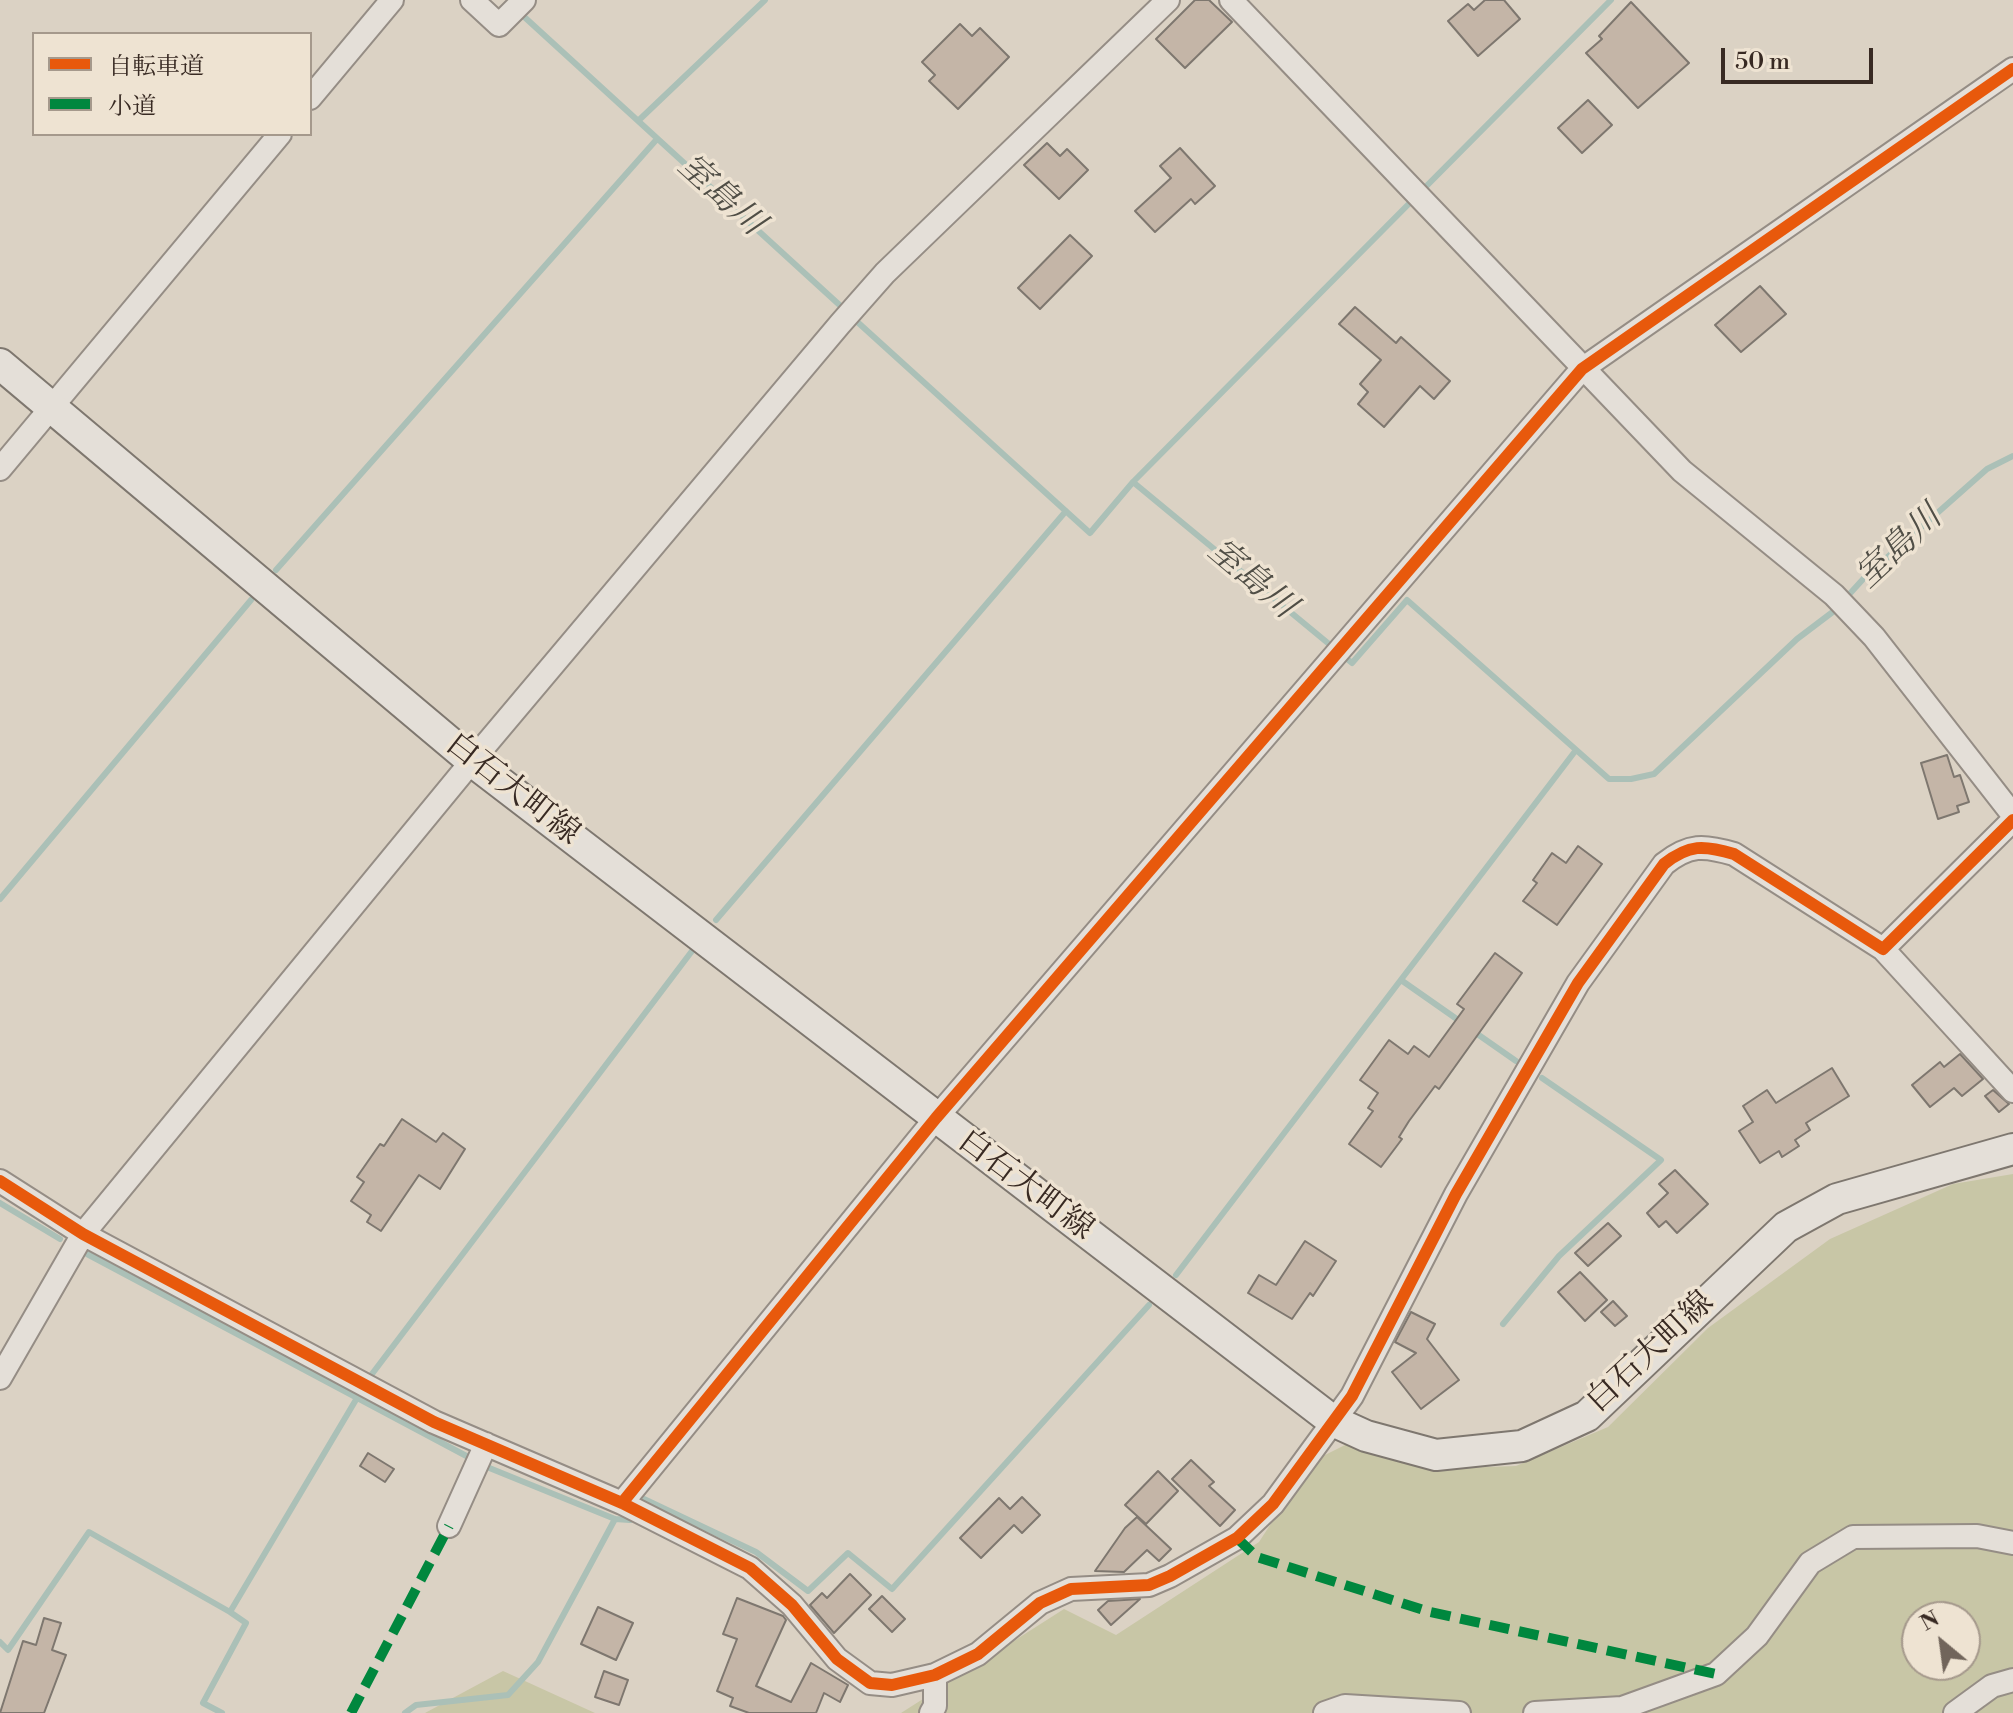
<!DOCTYPE html>
<html>
<head>
<meta charset="utf-8">
<style>
  body { margin:0 }
  #map { position:relative; width:2013px; height:1713px; overflow:hidden; background:#dbd2c4; font-family:"Libre Bodoni","Noto Serif JP",serif }
  canvas { display:block }
  .legend { position:absolute; left:32px; top:32px; width:280px; height:104px; box-sizing:border-box; background:#eee3d2; border:2px solid #a5998c; margin:0; padding:10px 14px; list-style:none; font-size:24px; color:#382a23 }
  .legend li { display:flex; align-items:center; gap:16px; height:40px }
  .legend b { width:40px; border:2px solid #a5998c }
  .north { position:absolute; left:1901px; top:1601px; width:80px; height:80px; box-sizing:border-box; background:#eee3d2; border:2px solid #a5998c; border-radius:50%; rotate:331deg; font-size:22px; font-weight:700; line-height:32px; text-align:center; color:#382a23 }
  .north::after { content:''; display:block; margin:auto; width:28px; height:36px; background:#71655b; clip-path:polygon(50% 0,100% 100%,50% 72%,0 100%) }
  .scale { position:absolute; left:1721px; top:48px; width:152px; height:36px; box-sizing:border-box; border:4px solid #382a23; border-top:0; padding-left:10px; font-size:24px; line-height:28px; white-space:nowrap; color:#382a23; -webkit-text-stroke:6px #eee3d2; paint-order:stroke }
</style>
</head>
<body>
<div id="map">
<canvas width="2013" height="1713"></canvas>
<ul class="legend">
<li><b style="height:10px;background:#e8590c"></b>自転車道</li>
<li><b style="height:10px;background:#00873e"></b>小道</li>
</ul>
<div class="north">N</div>
<div class="scale">50 m</div>
</div>
<script>
const g = document.querySelector('canvas').getContext('2d');
g.lineJoin = 'round';
function fill(path, color) { g.fillStyle = color; g.fill(path, 'evenodd'); }
function strokePath(path, color, width, dash) { g.strokeStyle = color; g.lineWidth = width; g.lineCap = dash ? 'butt' : 'round'; g.setLineDash(dash || []); g.stroke(path); }
function write(font, color, halo, rows, align = 'center') {
  g.font = font + ' "Libre Bodoni","Noto Serif JP",serif'; g.lineWidth = 7; g.setLineDash([]); g.textBaseline = 'middle'; g.strokeStyle = halo; g.fillStyle = color; for (const [text, x, y, turn = 0] of rows) {
    g.save(); g.translate(x, y); g.rotate((+turn || 0) * Math.PI / 180); g.textAlign = isNaN(turn) ? turn : align; if (halo) g.strokeText(text, 0, 0); g.fillText(text, 0, 0); g.restore();
  }
}
fill(new Path2D(`
  M2013 1174V1713H901L1064 1609 1116 1635 1259 1542 1311 1462 1347 1444 1430 1469 1516 1466 1608 1427 1708 1328 1830 1239 1953 1184ZM1917 1617H1965V1665H1917Z
  M503 1671 595 1713H425Z`), '#c8c6a6');
strokePath(new Path2D(`
  M520 13 845 310
  M638 121 765 0
  M853 318 1090 533 1133 482 1352 663 1407 600 1609 779H1631L1654 774 1797 639 1834 611 1865 577 1987 469 2013 456
  M1133 482 1611 0
  M276 570 657 139
  M0 899 251 600
  M716 920 1066 511
  M1401 980 1461 1022
  M1473 1031 1516 1061
  M0 1203 60 1239
  M87 1254 472 1459
  M1176 1275 1576 750
  M1503 1324 1559 1256 1661 1160 1542 1078
  M372 1374 692 951
  M482 1465 615 1519 630 1520
  M644 1499 756 1552 808 1591 848 1553 892 1589 1149 1305
  M0 1642 8 1650 89 1532 230 1612 357 1398
  M222 1713 203 1703 246 1623 230 1612
  M405 1713 416 1705 508 1695 538 1662 615 1519`), '#abc0b7', 6);
const building = new Path2D(`
  M1195 0H1209L1232 22 1185 68 1156 39Z
  M1485 0H1504L1520 19 1478 56 1448 21 1468 4 1474 10Z
  M1631 2 1689 63 1638 108 1586 53 1602 39 1599 36Z
  M960 24 972 36 980 28 1009 57 958 109 929 81 935 75 922 62Z
  M1588 100 1612 125 1582 153 1558 128Z
  M1047 143 1060 156 1067 149 1088 170 1059 199 1024 165Z
  M1180 148 1215 186 1195 204 1191 199 1155 232 1135 211 1171 178 1160 166Z
  M1070 235 1092 256 1040 309 1018 288Z
  M1760 286 1786 314 1741 352 1715 325Z
  M1355 307 1396 343 1401 337 1450 381 1434 399 1420 386 1384 427 1358 404 1368 392 1360 384 1381 360 1339 324Z
  M1947 755 1954 777 1960 775 1969 802 1957 806 1959 812 1938 819 1921 763Z
  M1578 846 1602 864 1557 925 1523 901 1537 883 1533 880 1552 853 1566 863Z
  M1495 953 1522 973 1439 1089 1435 1086 1409 1121 1399 1137 1402 1139 1381 1167 1349 1144 1373 1111 1368 1108 1378 1093 1360 1080 1389 1040 1408 1054 1414 1046 1429 1057 1464 1009 1457 1004Z
  M1960 1054 1983 1079 1962 1096 1954 1088 1930 1107 1912 1085 1940 1062 1944 1067Z
  M1832 1068 1849 1096 1806 1123 1810 1130 1795 1140 1799 1146 1782 1157 1779 1151 1760 1163 1739 1131 1753 1122 1743 1106 1767 1090 1776 1103Z
  M1993 1090 2009 1104 1999 1112 1985 1096Z
  M402 1119 436 1142 443 1133 465 1149 440 1189 419 1175 381 1231 367 1222 371 1215 351 1201 364 1182 357 1177 380 1144 384 1146Z
  M1675 1170 1708 1204 1677 1233 1666 1221 1659 1227 1647 1213 1668 1193 1659 1184Z
  M1608 1223 1621 1236 1588 1266 1575 1253Z
  M1305 1241 1336 1261 1313 1296 1310 1293 1292 1319 1248 1293 1259 1275 1276 1285Z
  M1580 1272 1607 1300 1585 1321 1558 1292Z
  M1613 1301 1627 1316 1615 1326 1601 1312Z
  M1411 1312 1435 1324 1427 1339 1459 1380 1421 1409 1392 1372 1416 1353 1395 1342Z
  M368 1453 394 1469 385 1482 360 1466Z
  M1191 1460 1214 1482 1209 1486 1235 1510 1220 1526 1172 1479Z
  M1158 1471 1178 1491 1146 1524 1125 1505Z
  M1022 1497 1040 1515 1022 1533 1014 1525 981 1558 960 1538 999 1498 1010 1509Z
  M1137 1517 1171 1549 1159 1561 1147 1550 1124 1572 1095 1571 1125 1528Z
  M850 1574 871 1595 834 1633 810 1605 822 1593 827 1598Z
  M882 1596 905 1619 892 1632 869 1609Z
  M737 1598 783 1616 786 1620 756 1686 791 1702 811 1663 848 1685 840 1702 824 1693 816 1713H749L730 1706 733 1698 717 1691 737 1639 723 1634Z
  M1140 1599 1111 1625 1098 1610 1108 1601Z
  M598 1607 633 1623 616 1660 581 1644Z
  M44 1618 61 1623 52 1650 66 1655 44 1713H0L23 1641 36 1645Z
  M604 1671 628 1680 619 1705 595 1697Z`);
fill(building, '#c4b5a7');
strokePath(building, '#7e776f', 2);
const street = new Path2D(`
  M472 0 499 25 524 0
  M1231 0 1682 471 1834 595 1874 637 2013 815
  M310 98 392 0
  M0 469 280 134
  M1883 949 2013 1091
  M0 1181 83 1234 434 1422 622 1503 750 1568 792 1605 837 1659 870 1683 892 1685 935 1675 978 1654 1040 1603 1071 1589 1149 1585 1170 1576 1237 1538 1273 1504 1352 1396 1456 1194 1578 983 1664 864C1689 844 1704 845 1734 854L1883 949 2013 820
  M0 1378 83 1234 472 761 840 324 885 273 1168 0
  M622 1503 936 1118 1582 369 2013 69
  M449 1526 486 1444
  M931 1713 935 1706V1675
  M1325 1713 1345 1706 1459 1713
  M1535 1713 1622 1708 1716 1674 1757 1636 1810 1563 1853 1537 1977 1536 2013 1543
  M1955 1713 1992 1686 2013 1680`);
const secondary = new Path2D(`
  M0 364 472 761 1333 1421 1366 1436 1436 1455 1522 1446 1587 1416 1786 1227 1837 1199 2013 1149`);
strokePath(street, '#958d85', 26);
strokePath(secondary, '#7e776f', 34);
strokePath(street, '#e4dfd8', 22);
strokePath(secondary, '#e4dfd8', 30);
strokePath(new Path2D(`
  M1237 1538 1257 1557 1430 1612 1716 1674
  M351 1713 449 1526`), '#00873e', 10, [20, 10]);
strokePath(new Path2D(`
  M0 1181 83 1234 434 1422 622 1503 750 1568 792 1605 837 1659 870 1683 892 1685 935 1675 978 1654 1040 1603 1071 1589 1149 1585 1170 1576 1237 1538 1273 1504 1352 1396 1456 1194 1578 983 1664 864C1689 844 1704 845 1734 854L1883 949 2013 820
  M622 1503 936 1118 1582 369 2013 69`), '#e8590c', 12);
write('32px', '#382a23', '#eee3d2', [
  ["白石大町線",512,790,38],
  ["白石大町線",1025,1186,37],
  ["白石大町線",1651,1353,-43]
]);
write('italic 34px', '#504e46', '#eee3d2', [
  ["室島川",720,196,42],
  ["室島川",1900,548,-43],
  ["室島川",1251,580,40]
]);
</script>
</body>
</html>
